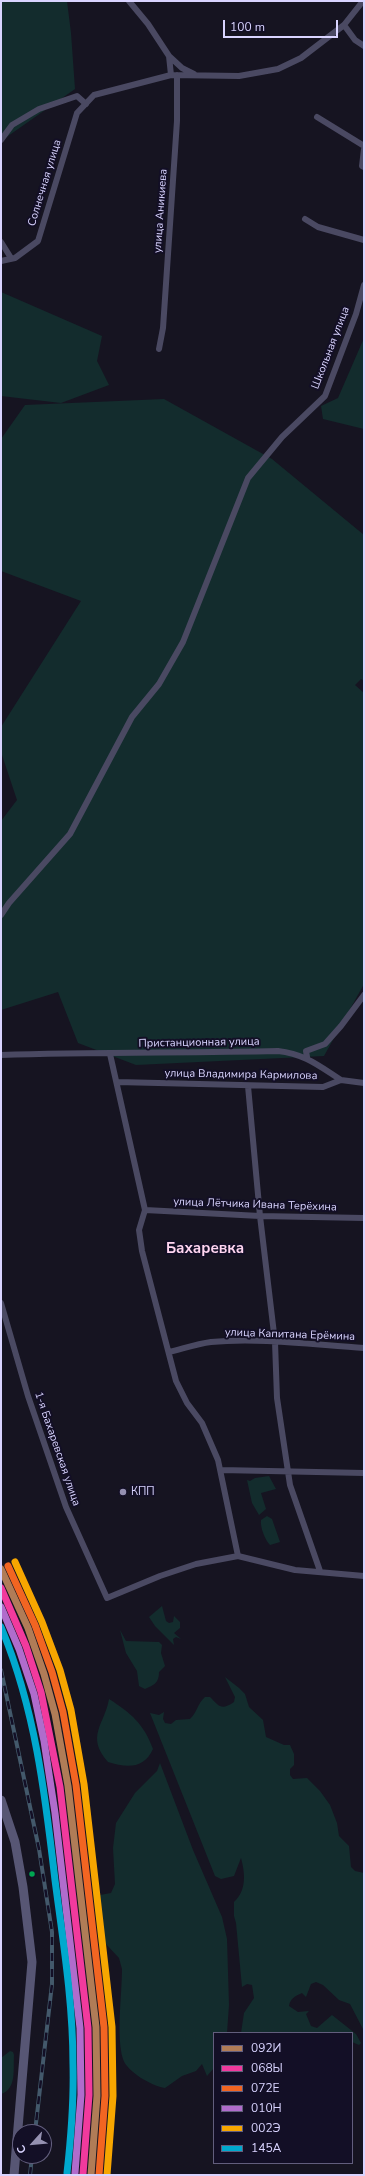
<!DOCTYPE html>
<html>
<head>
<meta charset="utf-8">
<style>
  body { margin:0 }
  #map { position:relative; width:365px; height:2176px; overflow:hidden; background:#161421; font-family:"Nunito Sans",sans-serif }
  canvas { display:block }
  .frame { position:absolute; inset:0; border:2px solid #d9d4ff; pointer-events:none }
  .legend { position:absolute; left:213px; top:2032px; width:140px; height:132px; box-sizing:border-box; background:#130f26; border:1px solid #625e7d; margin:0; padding:5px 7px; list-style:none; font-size:12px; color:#d9d4ff }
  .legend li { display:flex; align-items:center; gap:8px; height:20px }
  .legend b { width:20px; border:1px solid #625e7d }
  .north { position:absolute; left:12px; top:2124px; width:40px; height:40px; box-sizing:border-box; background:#130f26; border:1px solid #625e7d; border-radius:50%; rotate:243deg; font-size:11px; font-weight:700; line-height:16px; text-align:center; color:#d9d4ff }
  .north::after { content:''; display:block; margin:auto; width:14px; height:18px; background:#9591b1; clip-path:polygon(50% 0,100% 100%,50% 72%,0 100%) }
  .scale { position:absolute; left:223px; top:20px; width:115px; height:18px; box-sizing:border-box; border:2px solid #d9d4ff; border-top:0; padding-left:5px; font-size:12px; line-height:14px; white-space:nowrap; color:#d9d4ff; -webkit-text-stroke:3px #130f26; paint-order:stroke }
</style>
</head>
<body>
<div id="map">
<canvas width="365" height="2176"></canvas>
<div class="frame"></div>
<ul class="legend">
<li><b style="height:5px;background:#b07c57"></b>092И</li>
<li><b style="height:5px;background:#f13a9d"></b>068Ы</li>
<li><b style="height:5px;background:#f26522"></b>072Е</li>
<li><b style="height:5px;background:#b06ccc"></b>010Н</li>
<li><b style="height:5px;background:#f7a600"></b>002Э</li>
<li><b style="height:5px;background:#00a9ce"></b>145А</li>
</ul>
<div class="north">С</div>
<div class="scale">100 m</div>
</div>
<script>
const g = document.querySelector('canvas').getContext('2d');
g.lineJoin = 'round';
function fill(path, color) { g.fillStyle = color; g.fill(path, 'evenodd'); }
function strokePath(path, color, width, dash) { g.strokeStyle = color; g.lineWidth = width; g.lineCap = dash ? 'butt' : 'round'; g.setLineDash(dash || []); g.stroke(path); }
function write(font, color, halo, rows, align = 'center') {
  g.font = font + ' "Nunito Sans",sans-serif'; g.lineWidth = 4; g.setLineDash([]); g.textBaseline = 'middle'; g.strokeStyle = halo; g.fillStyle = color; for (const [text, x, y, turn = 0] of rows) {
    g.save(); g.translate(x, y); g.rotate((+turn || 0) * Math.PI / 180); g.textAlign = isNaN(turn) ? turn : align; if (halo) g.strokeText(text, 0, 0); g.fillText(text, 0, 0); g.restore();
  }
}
fill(new Path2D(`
  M1 1H67L71 33 75 89 1 141Z
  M1 292 102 336 97 361 109 385 61 403 1 396Z
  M364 338V429L323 419 321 406 338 398Z
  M164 399 272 459 364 535V681L361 679 355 685 364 693V984L324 1056 136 1065 78 1043 58 992 1 1010V821L17 800 1 752V727L81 601 1 571V439L25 405Z
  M269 1476 276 1489 261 1493 266 1509 259 1515 252 1503 247 1480 250 1481 255 1478Z
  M267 1516 272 1519 280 1542 270 1545C265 1540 260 1527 261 1520Z
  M162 1606 166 1621 169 1623 173 1622 174 1616 180 1622V1628L174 1633 181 1639 176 1637 173 1639 174 1645 155 1626 149 1617Z
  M120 1630 126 1641 159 1642 162 1645 161 1653 165 1666 159 1672C159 1683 154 1685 145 1689L139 1686 137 1671 126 1653Z
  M225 1677 239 1688 245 1694 249 1707 263 1720 266 1737 284 1745H290L294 1754V1765L290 1769V1775L293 1779 307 1778 320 1791 330 1805 337 1823 339 1836 349 1846 351 1867 355 1871 364 1873V2031L350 2004 339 2000 323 1985 316 1982 311 1984 306 1997 302 1993C295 1996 290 1999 289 2006L298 2012 309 2011 306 2014 311 2026 317 2028 332 2015 356 2034 361 2043 359 2045 352 2042V2033H241L244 2013 254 1998 252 1985 247 1984 242 1987 236 1923 234 1916V1902C247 1890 245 1873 241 1858L234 1876 221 1879 215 1876 150 1713 159 1715 164 1712 163 1719 165 1723 171 1724 176 1720 190 1719C197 1713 197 1704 205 1697H210C219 1706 221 1711 234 1702L235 1697Z
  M109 1699C131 1713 144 1724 153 1749 144 1769 127 1768 108 1762 85 1736 105 1724 109 1699Z
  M160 1763 193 1850 222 1917 227 1939 229 2005 227 2033H214V2068L207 2076 202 2064 196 2071 182 2076 165 2088C152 2086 127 2072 123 2059 116 2036 122 1994 122 1969L119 1958 105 1943 100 1895 111 1893 115 1884 113 1848 116 1823 135 1793 157 1771Z
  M10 2051 13 2052 14 2055C13 2069 17 2089 1 2094V2058Z`), '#132c2d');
strokePath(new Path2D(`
  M129 1 148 24 169 56 171 75
  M344 25 355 40 364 46
  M169 56 182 68 194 74
  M317 117 364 146
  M1 140 12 125 39 109 77 96 86 104
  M364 149 362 166 364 167
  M305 219 318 227 364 240
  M1 242 11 258
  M1 261 15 258 38 241 77 113 94 95 171 75 239 76 278 69 301 58 344 25 363 1
  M159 349 163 328 177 121V75
  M1 915 9 903 70 834 132 717 159 684 183 642 248 478 282 437 325 396 356 314 364 285
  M110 1054 145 1210 139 1230 142 1251 176 1381 187 1403 202 1423 218 1460 238 1556
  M1 1055C93 1052 186 1053 278 1051 305 1054 319 1066 341 1080
  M307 1057 306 1051 325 1044 341 1026 364 995
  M117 1082 323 1087 341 1080 364 1083
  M248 1086 260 1216 275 1342 277 1398 290 1485 320 1571
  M145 1210 260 1216 364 1218
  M1 1303 28 1396 66 1507 107 1598 160 1576 196 1564 238 1556 295 1570 364 1576
  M169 1352C182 1349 196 1344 211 1342 258 1337 316 1345 364 1348
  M221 1470 364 1473`), '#4a4962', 6);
strokePath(new Path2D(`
  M1 1800 15 1842 23 1887 32 1962 14 2175`), '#575674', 9);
const rail = new Path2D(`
  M1 1670 39 1849 52 1932V1984L35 2132
  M30 2175 32 2156`);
strokePath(rail, '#43596b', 4);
strokePath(rail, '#130f26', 2.5, [8]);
strokePath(new Path2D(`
  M1 1569 28 1628 44 1674 55 1714 68 1786 96 2027 97 2096 91 2175`), '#b07c57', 7);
strokePath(new Path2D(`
  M1 1588 26 1646 41 1692 60 1787 88 2028 89 2095 83 2174`), '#f13a9d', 7);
strokePath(new Path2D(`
  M8 1566 35 1625 52 1672 63 1712 76 1785 104 2027 105 2096 99 2175`), '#f26522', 7);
strokePath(new Path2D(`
  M1 1607 19 1649 34 1694 44 1741 55 1813 80 2028 81 2095 75 2173`), '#b06ccc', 7);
strokePath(new Path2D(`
  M15 1562 42 1622 60 1670 71 1710 84 1784 112 2027 113 2096 107 2175`), '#f7a600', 7);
strokePath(new Path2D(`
  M1 1627C35 1708 45 1793 55 1880 63 1941 73 2002 73 2064 74 2100 71 2137 67 2173`), '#00a9ce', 7);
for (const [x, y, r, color] of [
  [123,1492,4,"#9591b1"],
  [32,1874,3.5,"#00a651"]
]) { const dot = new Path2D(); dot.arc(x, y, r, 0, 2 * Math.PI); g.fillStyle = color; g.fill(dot); strokePath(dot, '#130f26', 1.5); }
write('11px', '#d9d4ff', '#130f26', [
  ["Солнечная улица",45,183,-73],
  ["улица Аникиева",161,211,-86],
  ["Школьная улица",331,348,-69],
  ["Пристанционная улица",199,1043,-1],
  ["улица Владимира Кармилова",241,1075,1],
  ["улица Лётчика Ивана Терёхина",255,1205,2],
  ["улица Капитана Ерёмина",290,1335,2],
  ["1-я Бахаревская улица",57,1449,71]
]);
write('11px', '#d9d4ff', '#130f26', [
  ["КПП",131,1492]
], 'left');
write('bold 15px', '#ffd6f0', '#130f26', [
  ["Бахаревка",205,1249]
]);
</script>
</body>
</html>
